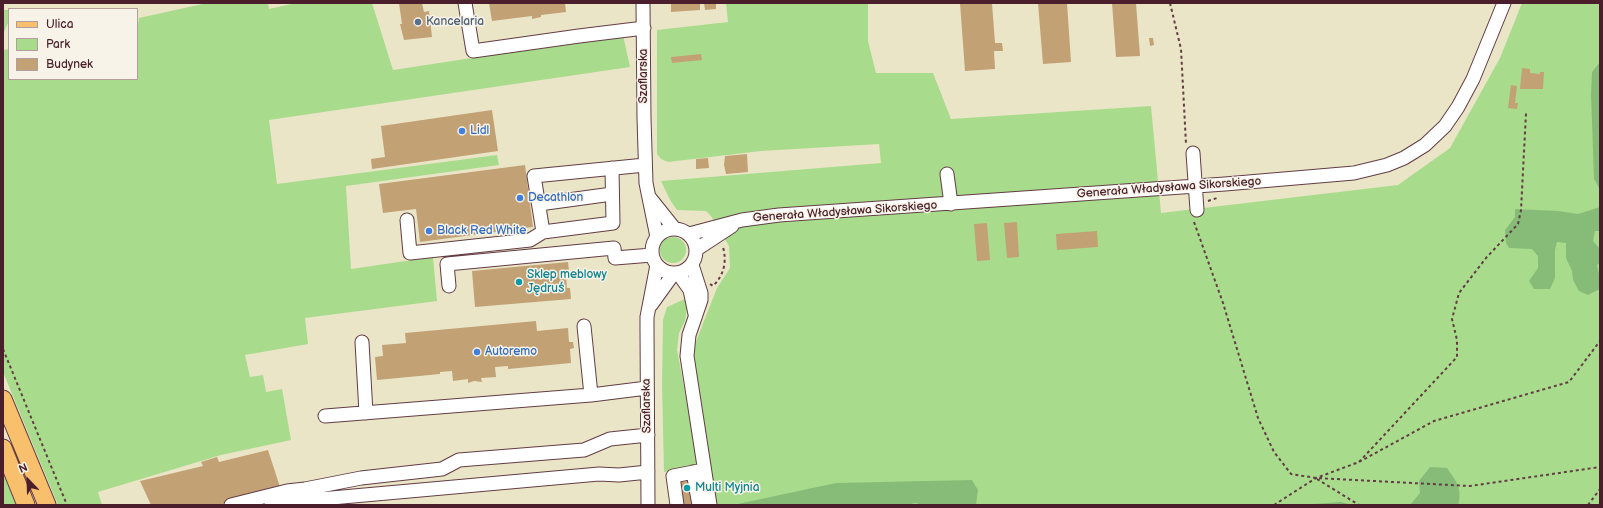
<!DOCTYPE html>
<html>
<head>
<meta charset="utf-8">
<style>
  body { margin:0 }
  #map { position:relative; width:1603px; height:508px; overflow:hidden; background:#ebe5c8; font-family:"Balsamiq Sans",sans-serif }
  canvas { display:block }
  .frame { position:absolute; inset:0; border:4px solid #4a1f2b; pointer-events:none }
  .legend { position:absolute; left:8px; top:8px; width:130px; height:72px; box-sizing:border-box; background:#f7f3e8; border:1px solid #b29e9c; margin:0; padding:5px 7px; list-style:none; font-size:12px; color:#4a1f2b }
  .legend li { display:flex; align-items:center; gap:8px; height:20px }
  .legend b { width:20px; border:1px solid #b29e9c }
  .north { position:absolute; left:8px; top:460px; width:40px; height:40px; -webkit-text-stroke:3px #f7f3e8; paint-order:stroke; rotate:337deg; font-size:11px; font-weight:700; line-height:16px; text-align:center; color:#4a1f2b }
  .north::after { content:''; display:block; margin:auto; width:14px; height:18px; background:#4a1f2b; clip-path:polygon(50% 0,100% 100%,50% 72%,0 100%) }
</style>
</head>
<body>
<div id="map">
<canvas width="1603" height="508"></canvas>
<div class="frame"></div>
<ul class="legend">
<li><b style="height:5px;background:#f8bf6c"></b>Ulica</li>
<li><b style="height:11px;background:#a8dc8c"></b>Park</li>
<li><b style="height:11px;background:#c2a175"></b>Budynek</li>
</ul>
<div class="north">N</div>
</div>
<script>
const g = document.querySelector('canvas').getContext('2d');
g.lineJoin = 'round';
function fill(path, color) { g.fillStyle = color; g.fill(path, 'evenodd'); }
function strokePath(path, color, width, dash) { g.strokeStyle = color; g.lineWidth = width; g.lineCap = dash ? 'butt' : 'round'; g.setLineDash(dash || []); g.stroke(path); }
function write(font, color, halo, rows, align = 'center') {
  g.font = font + ' "Balsamiq Sans",sans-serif'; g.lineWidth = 3; g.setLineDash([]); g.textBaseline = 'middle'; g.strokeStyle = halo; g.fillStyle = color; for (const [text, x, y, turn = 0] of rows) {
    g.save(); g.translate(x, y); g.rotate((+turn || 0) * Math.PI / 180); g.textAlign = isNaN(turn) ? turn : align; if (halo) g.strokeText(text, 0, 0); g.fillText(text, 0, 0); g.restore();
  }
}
fill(new Path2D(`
  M207 3H268L269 9 296 3H372L393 70 623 35 630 67 269 120 277 184 497 155 499 165 346 186 351 269 433 257 437 301 305 318 308 344 245 355 250 377 263 375 266 392 282 389 291 440 221 455 98 492 102 505H58L3 372V50L9 49V79H137V25H138L139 18Z
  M726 3H868V41L876 73H933L951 119 1151 106 1161 213 1398 185 1450 148 1500 58 1522 3H1600V505H717L693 349 717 288 730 268 729 246 711 216 706 211 677 210 670 200 661 181 881 163 879 144 761 151 668 162 661 159 657 154V30L728 22Z
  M3 10H9V21L3 34Z
  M660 250a13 13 0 1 1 26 0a13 13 0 1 1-26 0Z
  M685 299 687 308 685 321 679 333 677 350 699 466 664 472 662 385 663 320 667 307Z
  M3 473 16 505H3Z`), '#a8dc8c');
fill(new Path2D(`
  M1600 62V190L1594 179 1591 94 1592 72Z
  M1600 207V231H1595L1593 241 1600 249V263L1597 265 1600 278V289L1588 295 1579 291 1573 280 1572 271 1566 258V243L1557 242 1555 250V278L1550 289H1534L1529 281 1538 268V256L1532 249 1509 248 1506 243 1505 230 1515 217V209L1558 211 1578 214Z
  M1430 467 1447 468C1456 481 1463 489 1458 505H1410L1420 493 1419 481Z
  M972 480 978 490 976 505H921L916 503 905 505H733L836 483Z
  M1341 502 1352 505H1312L1314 504Z`), '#86bc78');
fill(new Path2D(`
  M399 3H422L424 12 429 11 432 37 404 40 400 24H402Z
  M489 3H565L566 12 541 15V17L532 19V16L492 21Z
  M671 3H700V10L671 12Z
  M704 3H716V9L705 10Z
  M960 3H992L995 43H1002L1003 51H994L995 69 965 71Z
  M1038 3H1067L1071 62 1043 64Z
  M1112 3H1136L1140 56 1116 57Z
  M1149 38H1153L1154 45 1150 46Z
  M701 54 702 60 672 63 671 57Z
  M1522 68 1530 69V73L1540 74V72H1544L1543 89H1520Z
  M1511 85 1517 86 1515 103H1518L1517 109 1508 108Z
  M492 110 498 151 372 169 371 159 385 157 381 126Z
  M747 154 748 172 726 174 724 165 725 156Z
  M708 158 709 168 696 169V159Z
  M525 165 533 227 420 242 416 209 383 213 379 184Z
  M1017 222 1019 257 1007 258 1004 223Z
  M987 223 990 260 977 261 974 224Z
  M1097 231 1098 247 1057 250 1056 234Z
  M568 262 569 271 566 277 567 288H570L571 299 475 307 472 271Z
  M536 321 537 331 568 328 569 342H573L574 348 570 349 571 363 508 369V366L495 367 496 377 481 378 482 382 474 381 468 383V379L453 381 452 371 440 372V374L377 380 375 357 383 356 382 345 406 343 405 333Z
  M268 450 281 490 217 505H151L140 481 203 466 201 462 217 457 219 462Z
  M690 469 696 505H683L678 471Z`), '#c2a175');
const minor = new Path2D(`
  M465 3 473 51 579 36 644 28
  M643 3 644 118 646 183 657 237
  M1193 153 1197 210
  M947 174 951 204
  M650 198 674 228
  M539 204 612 194
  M407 220 410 253 530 240 543 232 534 176 645 165
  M652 251a22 22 0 1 1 44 0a22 22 0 1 1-44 0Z
  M543 232 613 223 612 168
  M689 234 742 220 779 215 1225 184 1354 173 1387 165 1404 158 1425 145 1445 126 1458 107 1473 79 1504 3
  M697 249 732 226
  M692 265 701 293V300L689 335 687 356 710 505
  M678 273 690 290 695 314
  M449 286 447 264 614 248 615 258 652 255
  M651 305 674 273
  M584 326 591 395
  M362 342 366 413
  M325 416 591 395 647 388
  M693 472 699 505
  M231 505 287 491 305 489 361 478 442 469 459 460 584 450 610 439 648 435
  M271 505 298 501 599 474 619 475 648 472
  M648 505 647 329V317L657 265
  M677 505 673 476 704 470`);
const major = new Path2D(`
  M3 399 47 505
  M3 448 26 505`);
strokePath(minor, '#623d43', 15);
strokePath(major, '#623d43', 19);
strokePath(new Path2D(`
  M1170 3 1181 49 1186 144
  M1208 201 1217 198
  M1194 222 1223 303 1258 418 1274 452 1291 474 1316 478 1470 486 1600 467
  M710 284 713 286C724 275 727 262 723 247
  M3 349 67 505
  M1359 462 1457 357V340L1452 319 1459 293 1486 258 1518 224 1521 210 1526 113
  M1317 479 1359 505
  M3 504V505
  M1274 505 1316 478 1359 462 1434 421 1569 382 1600 341
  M1588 505 1600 489`), '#623d43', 2, [3, 3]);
strokePath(minor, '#fff', 13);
strokePath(major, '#f8bf6c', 17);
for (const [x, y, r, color] of [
  [418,22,4,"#5c6f8a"],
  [462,131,4,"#3f7fe0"],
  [520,198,4,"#3f7fe0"],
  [429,231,4,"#3f7fe0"],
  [519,282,4,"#0f9aa8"],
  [477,352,4,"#3f7fe0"],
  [687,488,4,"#0f9aa8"]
]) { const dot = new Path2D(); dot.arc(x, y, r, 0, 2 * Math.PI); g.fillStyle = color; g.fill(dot); strokePath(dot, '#f7f3e8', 1.5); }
write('12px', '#4e5e75', '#f7f3e8', [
  ["Kancelaria",426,22]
], 'left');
write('12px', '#4a1f2b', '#f7f3e8', [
  ["Szaflarska",644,76,-90],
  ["Generała Władysława Sikorskiego",1169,188,-4],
  ["Generała Władysława Sikorskiego",845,212,-4],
  ["Szaflarska",647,406,-91]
]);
write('12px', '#366cbe', '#f7f3e8', [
  ["Lidl",470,131],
  ["Decathlon",528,198],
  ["Black Red White",437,231],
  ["Autoremo",485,352]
], 'left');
write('12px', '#0d838f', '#f7f3e8', [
  ["Sklep meblowy",527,275],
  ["Jędruś",527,289],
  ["Multi Myjnia",695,488]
], 'left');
</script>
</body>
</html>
